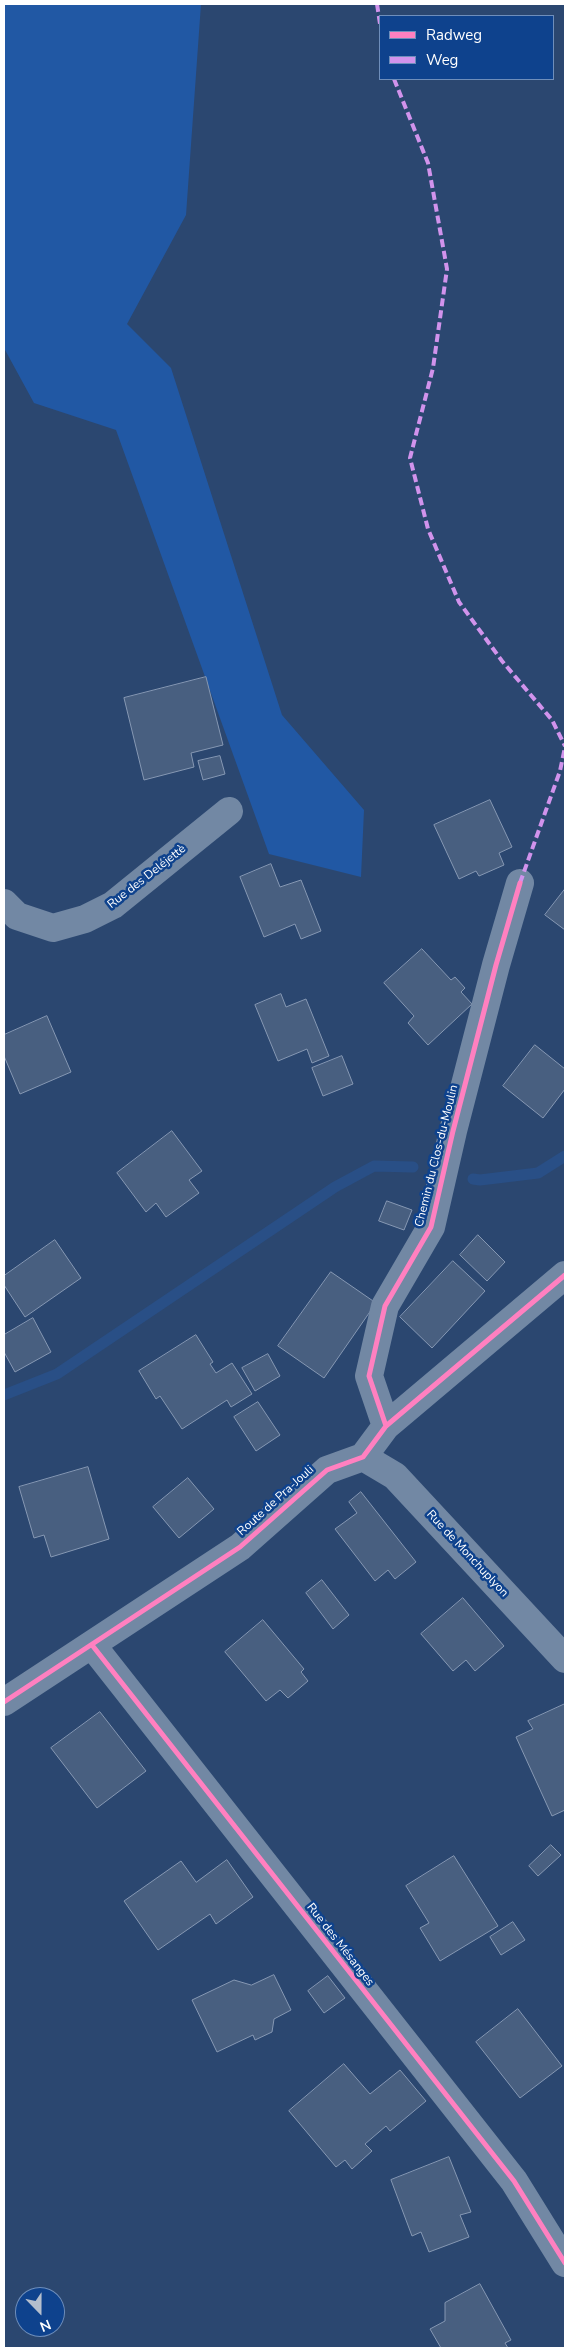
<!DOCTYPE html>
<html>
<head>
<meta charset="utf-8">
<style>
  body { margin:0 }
  #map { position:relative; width:569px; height:2352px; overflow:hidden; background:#2b4770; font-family:"Nunito Sans",sans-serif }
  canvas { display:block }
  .frame { position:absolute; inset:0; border:5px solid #fff; pointer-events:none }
  .legend { position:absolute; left:379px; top:15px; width:175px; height:65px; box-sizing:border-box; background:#0e428d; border:1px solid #6e8ebb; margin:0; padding:6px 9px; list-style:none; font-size:15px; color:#fff }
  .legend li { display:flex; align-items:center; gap:10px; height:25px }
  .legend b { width:25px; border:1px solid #6e8ebb }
  .north { position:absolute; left:15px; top:2287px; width:50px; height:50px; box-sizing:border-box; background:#0e428d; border:1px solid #6e8ebb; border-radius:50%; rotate:158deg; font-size:14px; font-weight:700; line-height:20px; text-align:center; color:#fff }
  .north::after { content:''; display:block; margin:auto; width:18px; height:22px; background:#b5bfcd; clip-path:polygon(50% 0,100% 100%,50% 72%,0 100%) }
</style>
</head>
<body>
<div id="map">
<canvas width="569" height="2352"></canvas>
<div class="frame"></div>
<ul class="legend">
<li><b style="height:6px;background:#ff80c0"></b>Radweg</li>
<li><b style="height:6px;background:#d193ec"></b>Weg</li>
</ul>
<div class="north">N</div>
</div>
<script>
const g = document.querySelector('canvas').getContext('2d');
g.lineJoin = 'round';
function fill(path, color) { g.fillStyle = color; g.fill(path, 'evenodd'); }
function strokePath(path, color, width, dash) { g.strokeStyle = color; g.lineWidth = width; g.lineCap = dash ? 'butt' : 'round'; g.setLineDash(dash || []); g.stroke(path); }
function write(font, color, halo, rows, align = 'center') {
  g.font = font + ' "Nunito Sans",sans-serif'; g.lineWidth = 5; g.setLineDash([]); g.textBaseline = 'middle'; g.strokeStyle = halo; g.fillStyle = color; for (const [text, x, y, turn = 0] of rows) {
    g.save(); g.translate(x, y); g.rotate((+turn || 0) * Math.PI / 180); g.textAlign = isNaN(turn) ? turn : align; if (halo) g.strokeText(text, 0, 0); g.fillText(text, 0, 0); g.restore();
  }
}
fill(new Path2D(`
  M4 4H201L186 215 127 324 171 368 282 715 364 810 361 877 269 854 116 430 34 403 4 348Z`), '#2158a4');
strokePath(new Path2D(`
  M473 1179 480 1180 538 1173 565 1156
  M4 1395 57 1374 335 1187 374 1166 413 1167`), '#294f86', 11);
const building = new Path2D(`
  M206 677 223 745 191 753 194 767 144 780 124 698Z
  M220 756 225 774 203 780 198 761Z
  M490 800 512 847 499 853 504 865 479 876 476 871 459 879 434 825Z
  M271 864 280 887 301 880 321 931 301 939 295 924 264 937 240 877Z
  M565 889V930L545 915Z
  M422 949 451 980 455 977 465 988 461 992 472 1004 428 1045 408 1023 414 1016 384 983Z
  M281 994 286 1007 306 999 329 1056 312 1063 307 1049 278 1061 255 1005Z
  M47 1016 71 1072 20 1094 4 1056V1035Z
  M535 1045 565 1069V1089L543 1118 503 1086Z
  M342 1056 353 1084 323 1096 312 1068Z
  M172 1131 202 1171 189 1180 199 1193 166 1217 156 1203 146 1212 117 1173Z
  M387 1201 412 1210 404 1230 379 1221Z
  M478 1235 505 1262 487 1281 460 1255Z
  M55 1240 81 1278 25 1317 4 1285V1276Z
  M453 1261 485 1291 432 1348 400 1317Z
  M331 1272 376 1303 324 1378 278 1346Z
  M33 1318 51 1352 15 1372 4 1352V1335Z
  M196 1335 213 1362 210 1364 216 1373 232 1363 252 1394 231 1407 227 1400 182 1429 160 1396 156 1399 139 1371Z
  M268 1354 280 1376 255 1391 242 1368Z
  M258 1402 280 1435 256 1451 234 1417Z
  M88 1467 109 1539 51 1557 44 1535 34 1538 19 1487Z
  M188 1478 214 1509 179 1538 153 1507Z
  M361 1492 416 1562 395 1579 388 1570 375 1581 335 1529 357 1513 349 1502Z
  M322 1580 349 1615 333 1629 306 1593Z
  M463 1598 504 1646 475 1671 466 1660 453 1671 421 1634Z
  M263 1620 304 1669 301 1672 308 1681 288 1698 280 1690 266 1701 225 1652Z
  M565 1704V1810L552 1816 516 1737 533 1729 528 1721Z
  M100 1712 146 1771 97 1808 51 1748Z
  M551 1845 561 1855 538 1876 529 1866Z
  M454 1856 498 1926 440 1961 420 1928 429 1923 406 1886Z
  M227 1860 253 1897 216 1924 210 1914 158 1950 124 1901 181 1861 196 1882Z
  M513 1922 525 1940 501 1955 490 1937Z
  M274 1975 291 2010 274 2019 272 2032 255 2040 253 2035 217 2052 192 2000 234 1980 251 1985Z
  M328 1976 345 1998 324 2013 308 1991Z
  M518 2009 562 2066 520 2098 476 2042Z
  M344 2064 370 2094 400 2070 426 2101 390 2131 386 2126 365 2144 372 2151 352 2169 345 2160 336 2167 289 2111Z
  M449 2157 471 2212 460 2215 469 2237 429 2252 421 2232 412 2236 391 2180Z
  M480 2284 511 2340 505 2343 508 2348H441L430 2329 445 2321V2303Z`);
fill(building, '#485f80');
strokePath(building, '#8698b3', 1);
strokePath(new Path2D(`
  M4 903 17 916 53 928 85 919 113 905 229 811
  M386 1426 369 1376 385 1306 431 1227 453 1131 496 965 520 883
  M363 1457 395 1476 565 1659
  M92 1645 514 2181 565 2263
  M4 1702 240 1547 327 1470 363 1457 386 1426 565 1275`), '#7288a4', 28);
strokePath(new Path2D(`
  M377 4 380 24
  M394 79 428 163 447 269 433 368 410 458 428 529 459 602 502 661 552 720 565 746
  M520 883 560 771 565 747`), '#d193ec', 4, [8, 4]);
strokePath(new Path2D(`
  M386 1426 369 1376 385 1306 431 1227 453 1131 496 965 520 883
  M92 1645 514 2181 565 2263
  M4 1702 240 1547 327 1470 363 1457 386 1426 565 1275`), '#ff80c0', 5);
write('12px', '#fff', '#0e428d', [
  ["Rue des Deléjettè",147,877,-38],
  ["Chemin du Clos-du-Moulin",437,1156,-76],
  ["Route de Pra-Jouli",276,1501,-42],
  ["Rue de Monchuplyon",467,1554,47],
  ["Rue des Mésanges",340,1945,52]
]);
</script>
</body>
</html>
